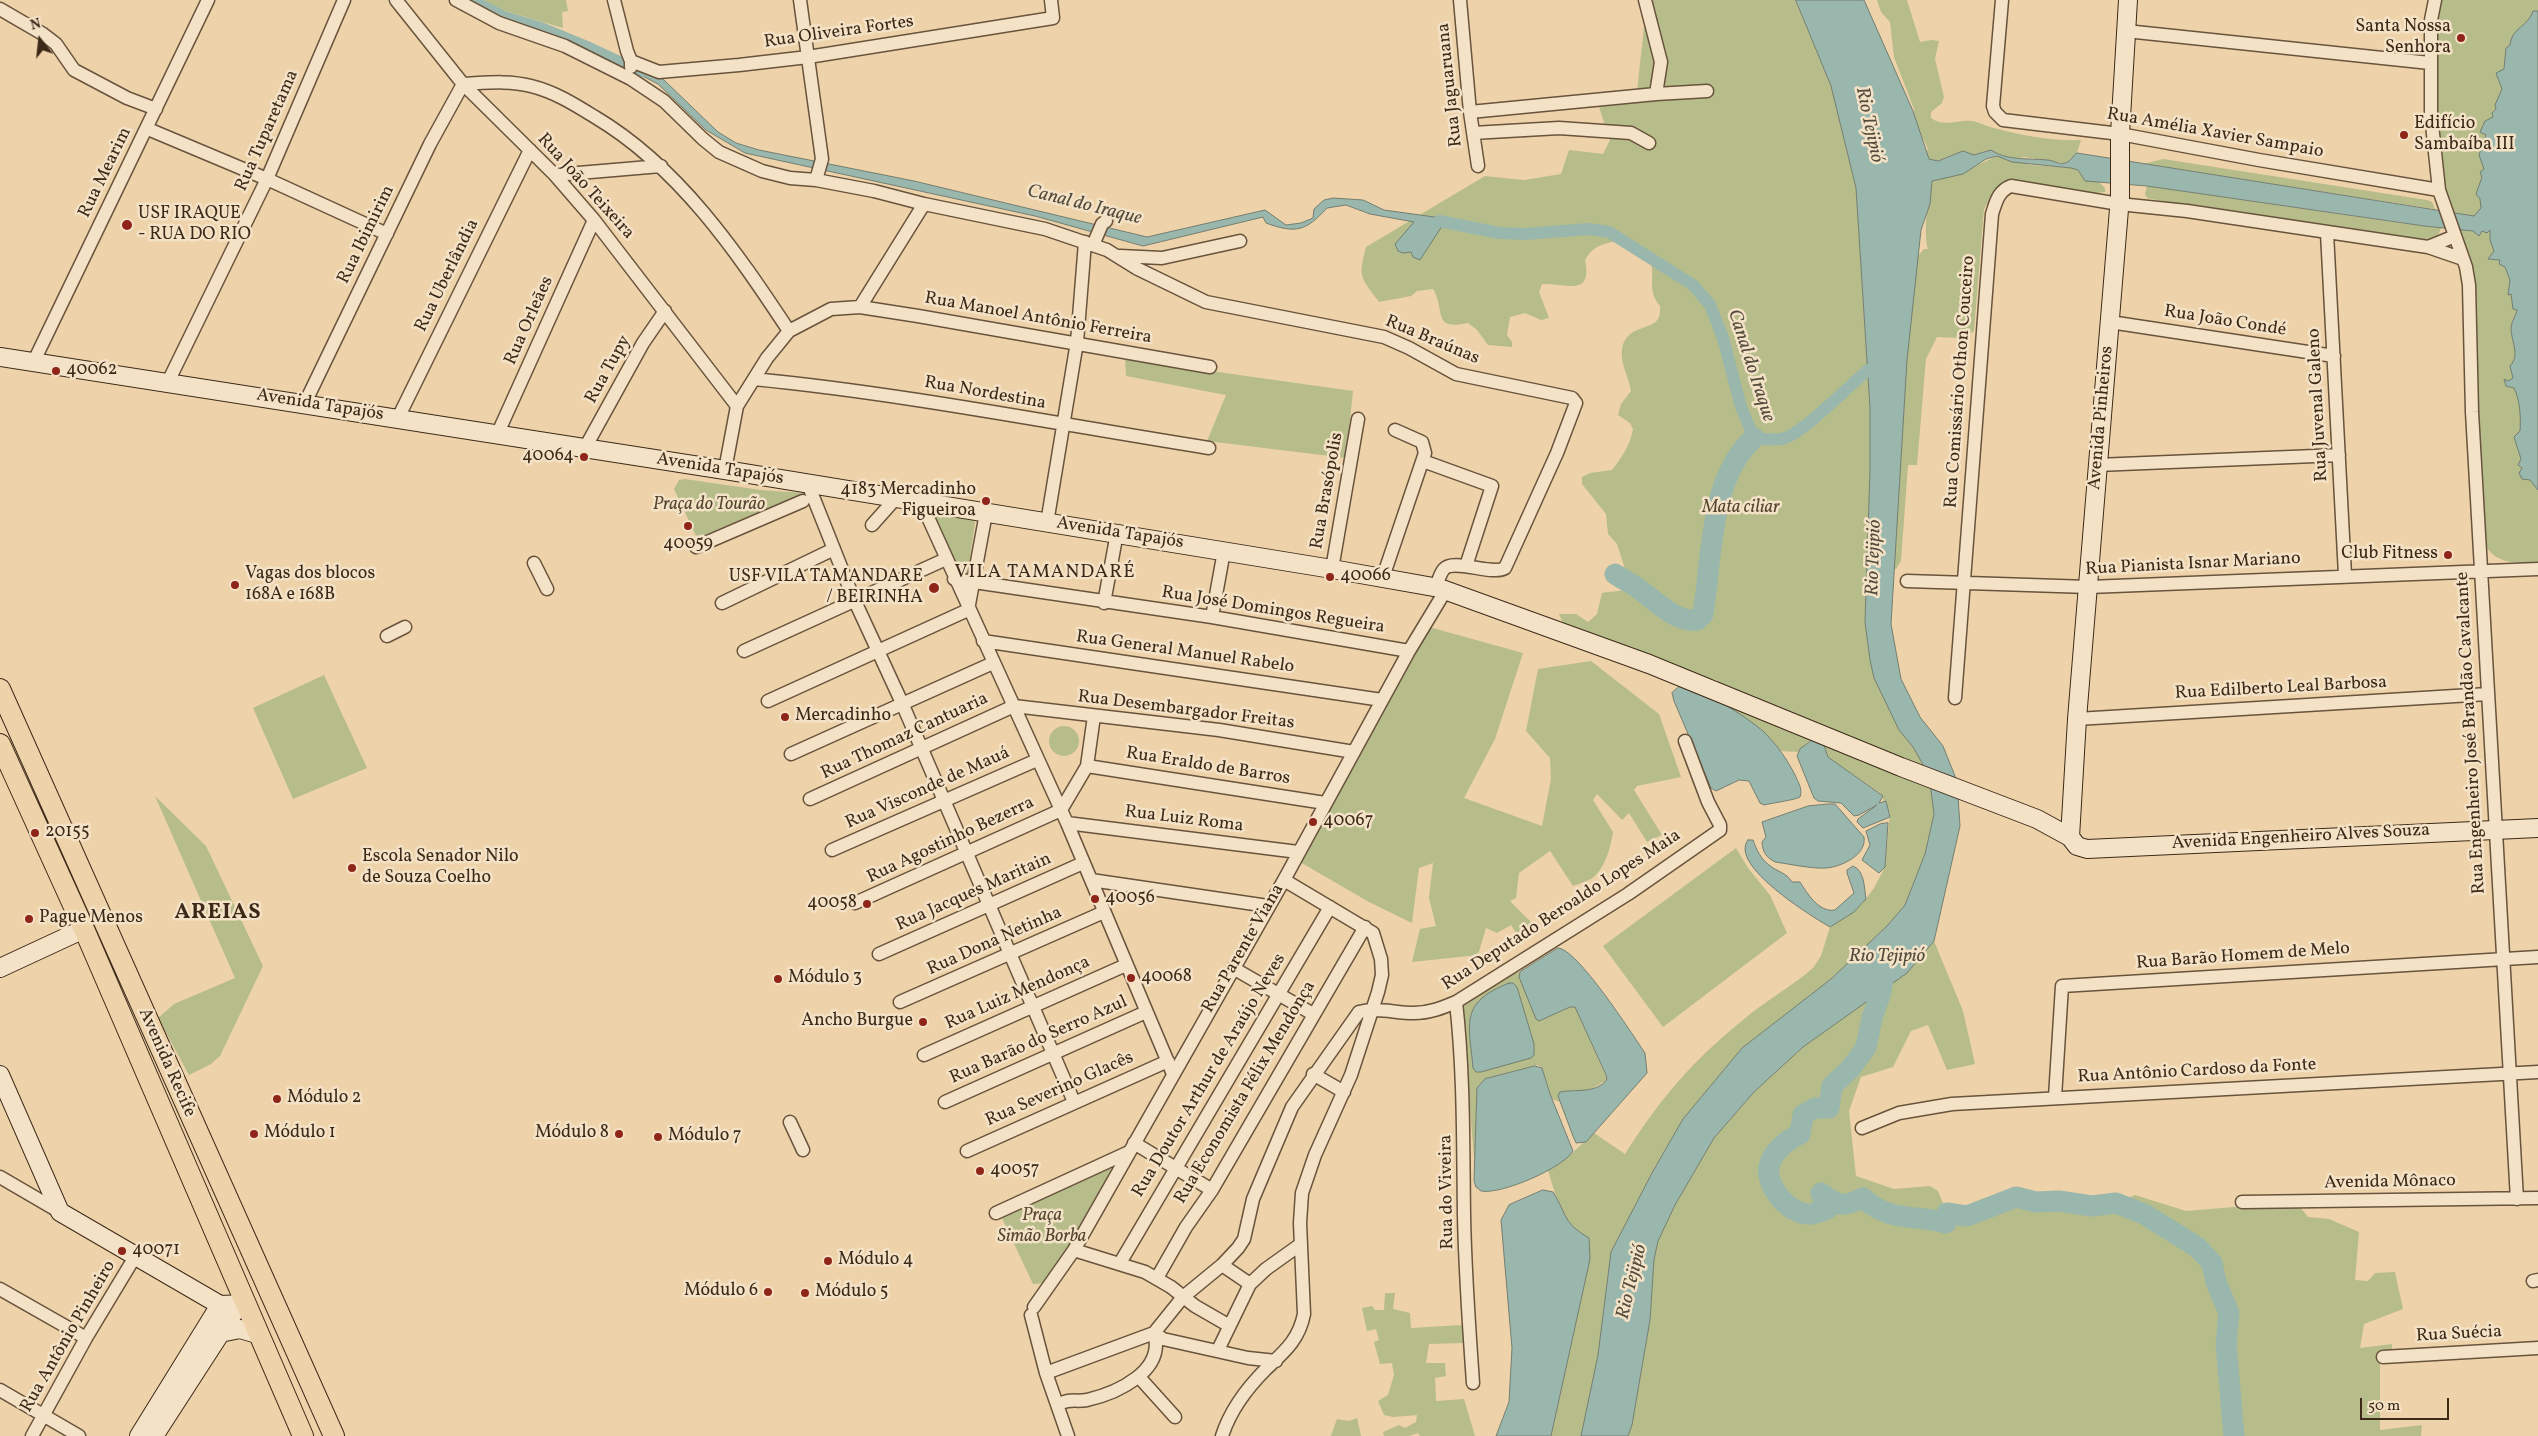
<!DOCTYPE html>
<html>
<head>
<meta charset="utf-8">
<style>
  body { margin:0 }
  #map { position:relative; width:2538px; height:1436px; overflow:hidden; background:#eed2a9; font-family:Vollkorn,serif }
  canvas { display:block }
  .north { position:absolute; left:15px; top:15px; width:50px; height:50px; -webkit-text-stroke:4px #f4e2c7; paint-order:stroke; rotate:344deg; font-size:14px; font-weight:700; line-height:20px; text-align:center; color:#3c2918 }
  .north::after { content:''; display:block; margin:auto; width:18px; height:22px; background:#3c2918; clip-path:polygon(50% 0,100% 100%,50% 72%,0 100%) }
  .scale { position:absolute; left:2360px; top:1398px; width:89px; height:22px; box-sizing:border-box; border:2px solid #3c2918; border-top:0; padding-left:6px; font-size:15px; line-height:18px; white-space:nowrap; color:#3c2918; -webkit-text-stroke:4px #f4e2c7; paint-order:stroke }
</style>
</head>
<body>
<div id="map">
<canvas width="2538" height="1436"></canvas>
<div class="north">N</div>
<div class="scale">50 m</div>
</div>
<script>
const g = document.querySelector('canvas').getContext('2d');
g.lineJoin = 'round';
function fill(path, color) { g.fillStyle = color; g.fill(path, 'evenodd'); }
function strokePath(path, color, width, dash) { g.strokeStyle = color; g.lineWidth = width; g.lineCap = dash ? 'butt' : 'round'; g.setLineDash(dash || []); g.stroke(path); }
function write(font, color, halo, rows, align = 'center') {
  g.font = font + ' Vollkorn,serif'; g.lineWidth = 5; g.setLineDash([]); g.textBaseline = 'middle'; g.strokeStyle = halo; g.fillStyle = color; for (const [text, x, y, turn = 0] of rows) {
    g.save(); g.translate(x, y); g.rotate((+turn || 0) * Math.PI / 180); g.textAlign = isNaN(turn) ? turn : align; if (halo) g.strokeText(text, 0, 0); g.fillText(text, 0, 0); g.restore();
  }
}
fill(new Path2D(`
  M479 0H566L568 11 562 12 563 28 499 9Z
  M1647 0H1796L1831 86 1856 188 1870 409V471L1865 622 1870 660 1899 730 1913 747 1929 775 1934 814 1925 854 1905 905 1888 925 1831 979 1742 1048 1683 1119 1652 1173 1611 1252 1598 1355 1581 1436H1551L1590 1259 1589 1238C1582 1234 1575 1231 1569 1225 1562 1218 1551 1181 1548 1170L1570 1155 1594 1133 1625 1154C1660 1099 1692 1061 1743 1020 1765 1001 1791 987 1813 968L1821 956 1830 927 1862 904 1874 888 1885 867 1890 813 1880 793 1828 757 1822 740 1809 741 1798 752 1781 751 1762 731 1714 699 1720 685 1717 680 1697 676 1565 628 1559 614H1576L1588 622 1597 614 1602 593C1615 590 1629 594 1634 579L1625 569 1617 544 1608 534 1606 514 1582 484V477L1590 473 1612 470C1622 457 1630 446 1633 429L1630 423 1618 415 1621 404 1631 391C1629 377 1620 364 1622 349 1626 324 1654 331 1659 317 1660 314 1660 309 1660 306 1645 289 1658 271 1648 258 1644 250 1630 245 1623 240 1606 243 1594 244 1585 260 1593 298 1564 283 1542 284L1539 292 1549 318 1541 320 1525 313 1510 317 1507 335 1512 342V347L1488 345 1477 330 1468 323C1431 331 1446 310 1433 289L1417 291 1411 296 1379 302C1360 276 1358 278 1366 247L1485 176 1524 180 1561 174 1569 150 1603 154 1610 140 1599 107 1630 100 1637 91Z
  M1877 0H1907L1920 42 1931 40 1939 41 1935 59 1944 97 1942 103 1931 112V118C1944 128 1958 119 1972 121 1979 122 1986 126 1994 128 2023 136 2052 141 2081 140L2077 153 2071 161 2064 163 2024 157 2014 159 1987 151 1974 155H1952L1938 161 1928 159 1926 152 1928 149C1922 134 1913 125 1914 109L1894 57 1890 22 1881 12Z
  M2439 0H2538V562C2517 563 2497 565 2485 545L2471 270 2444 187 2438 139 2434 29Z
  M1997 156 2030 165 2071 168 2078 170 2085 181H2098L2105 188V192L2087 194 2003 185 1995 190 1984 209 1974 331 1964 338 1937 337 1926 359 1917 465H1908L1901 561 1896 569 1891 568 1914 261 1924 249H1928C1923 234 1928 197 1932 181L1967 170Z
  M2163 159 2427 200 2432 202 2435 209 2143 164Z
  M2147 186 2399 223 2441 228 2438 236 2421 241 2171 203 2147 198 2145 194Z
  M1125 359 1353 391 1346 458 1207 441 1226 395 1126 376Z
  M685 479 760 490 805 493 697 538 674 489 679 480Z
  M938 510 973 515 975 523 967 576 957 574 932 514Z
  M1429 627 1523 653 1495 739 1464 798 1542 826 1551 779 1550 758 1526 731 1538 669 1591 661 1659 714 1681 777 1637 786 1634 790 1662 835 1647 842 1629 813 1622 820 1597 794 1593 800 1613 832C1611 846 1606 865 1595 876 1590 881 1580 883 1573 886L1550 851 1519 873 1516 898 1510 901 1531 922 1520 940 1511 925 1497 933 1486 928 1478 955 1412 962 1420 929 1436 926 1429 898 1433 863 1419 868 1412 923 1369 902 1300 862Z
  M324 675 367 768 293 799 253 708Z
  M1049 741a15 15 0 1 1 30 0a15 15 0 1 1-30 0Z
  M155 796 206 846 263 966 220 1056 211 1064 189 1075 158 1018 174 1004 235 978Z
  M1736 848 1748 868 1770 895 1787 933 1663 1027 1603 946Z
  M1934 941 1963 1011 1975 1064 1947 1070 1928 1025 1911 1031 1893 1067 1861 1077 1849 1111 1856 1176 1894 1189 1930 1186 1938 1191 1947 1213 1967 1216 2016 1197 2036 1202 2059 1201 2092 1206 2116 1203 2135 1195 2186 1211 2258 1205 2300 1207 2308 1217 2329 1219 2359 1232 2355 1280 2368 1281 2375 1273 2395 1272 2403 1309 2364 1324 2360 1348 2392 1344V1352L2380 1354V1430L2422 1425 2421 1436H1628L1632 1425 1650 1320 1654 1260 1658 1241 1675 1205 1714 1138 1754 1092 1803 1047 1906 973Z
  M1520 972 1519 977 1539 1021 1570 1007H1575L1607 1079C1600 1085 1587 1092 1577 1092 1569 1093 1566 1091 1558 1096L1560 1102 1552 1099 1542 1068 1538 1065 1485 1079 1477 1088 1475 1171 1462 1008C1476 992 1499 975 1520 972Z
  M1110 1166 1111 1170 1058 1266 1045 1283 1033 1284 1001 1216Z
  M1385 1293H1395L1393 1309 1410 1313 1411 1328 1463 1325 1465 1343 1429 1344 1426 1363H1445L1446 1376 1435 1378 1436 1401 1464 1399 1475 1436H1420L1418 1433 1409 1436H1384L1383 1432 1399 1425 1405 1428 1416 1422 1417 1415 1393 1417 1384 1415 1378 1401 1388 1395 1394 1375 1392 1363 1380 1364 1374 1342 1379 1340 1376 1329 1367 1331 1362 1308 1372 1306 1375 1310H1384Z
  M1357 1418 1361 1436H1331L1337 1419 1349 1421Z`), '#b6bd8a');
const water = new Path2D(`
  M1796 0H1864L1913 111 1929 159 1938 161 1963 151 1974 155 1991 150C2007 161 2028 158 2047 160 2054 160 2058 165 2065 163 2072 161 2072 156 2077 153L2474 216 2481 208 2480 199 2476 194 2482 177 2480 172 2484 169 2479 155 2486 135 2480 132 2485 121 2493 117 2492 113 2496 109 2495 105 2502 89 2496 73 2504 69 2506 48 2510 45C2511 28 2529 26 2533 11H2538V490L2530 480 2522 479 2519 473 2522 468 2518 465 2521 459 2514 437 2520 431C2521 419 2520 399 2514 388L2506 386 2504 379 2508 381 2513 378 2510 366C2520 355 2512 344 2511 329 2511 322 2516 316 2517 310L2513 309 2511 294 2508 295 2510 280 2505 267 2499 264 2500 260 2488 259 2494 251 2490 240V230L2487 233 2482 231 2479 236 2473 231 2424 226 2147 186 2085 181 2078 170 2071 168 2012 162 1997 156 1986 159 1963 174 1932 181 1930 204 1921 230 1907 360 1891 624 1901 679 1920 717 1943 746 1957 781 1960 826 1934 941 1907 973 1803 1047 1754 1092 1714 1138 1675 1205 1658 1241 1654 1260 1650 1320 1632 1425 1628 1436H1581L1598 1355 1611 1252 1652 1173 1683 1119 1742 1048 1831 979 1888 925 1905 905 1925 854 1934 814 1929 775 1913 747 1899 730 1874 678 1870 660 1865 622 1870 471V408L1856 188 1831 86Z
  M636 66 664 80 718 132 736 143 759 150 914 181 1147 237 1265 210 1286 225 1301 223 1313 218 1314 209 1324 200 1333 198 1363 200 1384 210 1456 220 1453 227 1442 226 1420 260 1413 257 1411 252 1403 253 1398 251 1395 244 1414 222 1370 214 1346 205 1327 208C1306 231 1296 234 1266 223L1263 217 1143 246 1035 216 745 153 706 130 658 84 635 72Z
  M1680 686C1702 688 1747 717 1764 732 1777 745 1787 759 1795 775 1798 782 1803 789 1800 797 1795 800 1772 803 1764 805L1760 803 1749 781 1739 780 1716 791 1711 788 1674 701 1672 693Z
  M1814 739 1822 740 1828 757 1883 796 1879 803 1886 801 1890 817 1863 828 1857 822 1858 819 1877 805 1859 815 1854 816 1841 803 1818 801 1814 798 1797 756 1800 749Z
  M1828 804H1835L1864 837C1867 855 1841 867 1826 868 1812 869 1790 864 1775 862 1766 857 1763 853 1762 842L1766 837 1762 822 1808 806Z
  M1888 823 1885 867 1879 873 1862 860 1870 845 1866 831 1880 824Z
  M1748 840H1753C1756 849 1761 859 1769 865 1777 872 1786 872 1792 882H1800C1807 893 1819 913 1835 910L1854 893 1847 873V870L1853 866C1865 871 1864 888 1866 899L1854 912 1830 927C1811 916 1728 865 1748 840Z
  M1558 948C1577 948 1632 1034 1645 1053L1647 1073 1586 1142 1576 1143 1573 1136 1558 1096 1560 1092C1575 1089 1597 1094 1607 1079L1606 1075 1575 1007H1570L1539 1021 1536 1019 1519 977 1520 972Z
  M1509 983H1513L1517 987 1534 1044V1055L1531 1058 1481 1072H1476L1473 1068C1469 1022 1459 1003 1509 983Z
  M1535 1066 1542 1068 1550 1094 1573 1151C1563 1168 1501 1195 1481 1191L1476 1187 1474 1181 1477 1088 1485 1079Z
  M1543 1190 1553 1192C1568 1216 1562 1222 1589 1238L1590 1259 1551 1436H1496L1509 1402 1512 1348 1501 1220 1509 1205Z`);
fill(water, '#99b7ac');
strokePath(water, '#747e71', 1);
strokePath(new Path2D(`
  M470 0 504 17 541 28 587 47 640 72
  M1439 221 1499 233 1525 234 1589 229 1609 232 1693 285 1710 305 1723 338 1741 407 1754 438C1764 439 1775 441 1785 438 1805 431 1850 385 1868 370`), '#99b7ac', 12);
strokePath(new Path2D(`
  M1615 574C1622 579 1631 583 1639 589 1656 601 1674 622 1697 620L1703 614C1712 560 1709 477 1754 438
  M1885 964 1881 992 1872 1018 1866 1047 1851 1068 1832 1086 1829 1108H1815L1803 1115 1800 1134C1788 1139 1771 1153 1769 1167 1765 1187 1791 1217 1812 1214 1816 1213 1822 1211 1827 1209L1821 1193C1838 1206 1842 1208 1863 1198 1891 1223 1913 1214 1946 1223L1947 1213 1967 1216 2016 1197 2036 1202 2059 1201 2092 1206 2116 1203 2144 1214 2197 1247 2212 1263 2216 1282 2229 1313 2226 1344 2234 1436`), '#99b7ac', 21);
const street = new Path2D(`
  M396 0 463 84 555 175 594 220 737 406
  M456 0 499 23 565 46 631 79 664 101 703 139 719 152 762 171 790 178 816 180 874 191 924 204 1045 229 1107 250 1136 268 1206 302 1384 337 1409 348 1456 374 1572 398 1576 403 1557 453 1505 568C1492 576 1454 558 1444 569 1440 573 1438 582 1436 587
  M614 0 627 51 631 61V67
  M800 0 822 159 816 180
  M1460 0 1470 112 1478 166
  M1645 0 1661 62 1656 94
  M2002 0 1993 106 1995 112 2003 120 2120 134 2259 160 2439 190
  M2435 0 2431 20V115L2439 190 2466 267 2469 285 2472 412 2517 1199
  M0 9 43 34 56 44 74 70 127 98 156 109
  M2126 31 2430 63
  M631 61 659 72 739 65 808 57 1053 18 1051 0
  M1470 112 1656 94 1707 91
  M148 129 267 179 387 234
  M1473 133 1559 128 1631 133 1649 143
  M555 175 661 166
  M2327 233 2345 575
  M1093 245 1102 224 1106 221
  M2428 247 2455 236
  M1120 256 1162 258 1240 241
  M860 307 924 204
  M2110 322 2334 356
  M34 361 208 0
  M754 379C906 394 1057 424 1209 448
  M168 382 267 179 344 0
  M305 403 430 144 463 84C485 83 508 80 531 86 555 92 574 104 595 117 679 167 736 251 789 331
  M398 418 530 150
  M497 435 594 220
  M585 448 643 343 665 311
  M1423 461 1492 486 1466 566
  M2097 465 2339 455
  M725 470 737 406 767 358 789 331 831 309 860 307 918 316 1210 367
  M808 484 853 597 902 703 1074 1102
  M921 502 1067 823 1173 1074
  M1047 523 1077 342 1085 242
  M872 525 896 498
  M696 547 803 501
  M534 563 547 589
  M1332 569 1358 419
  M1383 577 1425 453 1422 442 1395 430
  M954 579 1212 617 1409 651
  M1907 581 2089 587 2538 569
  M722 603 834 549
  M1104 603 1117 533
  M968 610 986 513
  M1212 617 1224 551
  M387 636 405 627
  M983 641 1382 700
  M744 651 946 559
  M1955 698 1992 214C1996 202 1998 191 2011 186L2119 204 2187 211 2428 247 2463 259
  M768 701 968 610
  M2077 719 2488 694
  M791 754 993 663
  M1087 766 1325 803
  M810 799 1014 706 1219 730 1354 752
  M1067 823 1298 852
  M832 850 1037 760
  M1091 880 1268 906
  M855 903 1061 810 1087 766 1094 716
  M879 954 1083 863
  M1233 968 1313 1014
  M900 1002 1104 912
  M1456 1002C1464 1073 1463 1144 1464 1215 1465 1271 1469 1327 1473 1383
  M924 1055 1126 965
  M1313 1074 1344 1092
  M2055 1097 2062 986 2538 957
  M945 1102 1146 1012
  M790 1122 803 1150
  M1862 1128 1899 1113 1952 1104 2538 1072
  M1134 1143 1212 1190
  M967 1151 1168 1061
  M0 1177 60 1212
  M2242 1202 2538 1198
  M996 1213 1129 1152
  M1074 1250 1145 1272 1171 1287 1195 1306 1228 1325
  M1120 1263 1330 907
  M1222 1265 1250 1284
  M1157 1278 1186 1227 1212 1190 1365 927
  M2533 1281 2538 1280
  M0 1289 86 1338
  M1034 1307 1074 1250 1284 880 1409 651 1441 598 1444 589
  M1031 1315 1046 1373 1068 1436
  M1154 1333 1163 1339 1248 1358 1276 1361
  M1218 1350 1250 1284 1266 1269 1301 1244
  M2383 1357 2538 1348
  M1046 1373 1154 1333 1183 1297 1222 1265 1238 1248 1244 1239 1253 1199 1292 1107 1359 1012C1378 1007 1394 1013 1414 1013 1429 1013 1442 1008 1456 1002L1628 894 1720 830V825L1708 802 1685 741
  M1139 1377 1175 1417
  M0 1390 79 1436
  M1058 1405C1068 1398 1075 1402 1087 1400 1117 1393 1166 1371 1154 1333
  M32 1436 86 1338 136 1255
  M1222 1436C1230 1411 1247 1388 1266 1369 1284 1352 1299 1340 1304 1314L1300 1223 1302 1193 1315 1155 1351 1075 1378 992 1382 975 1381 959 1373 933 1284 880`);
const secondary = new Path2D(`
  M0 357 725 470 1332 569 1439 588 1649 664 1901 767 2037 819 2070 837 2077 846 2087 849 2538 828
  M2070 837 2077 719 2120 197V134L2128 0
  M0 968 84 929
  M0 1075 60 1212 220 1305 246 1304
  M220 1333 240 1329 257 1334
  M139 1436 220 1305
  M154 1436 238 1306`);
const primary = new Path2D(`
  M0 689 334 1436
  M0 744 84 929 303 1436`);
strokePath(street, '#68533c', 15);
strokePath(secondary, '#3c2918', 20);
strokePath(primary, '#3c2918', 22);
strokePath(street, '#f4e2c7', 12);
strokePath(secondary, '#f4e2c7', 18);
strokePath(primary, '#eed2a9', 20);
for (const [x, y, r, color] of [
  [2461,38,5,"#8f2418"],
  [2404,135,5,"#8f2418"],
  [127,225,6,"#8f2418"],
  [56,371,5,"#8f2418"],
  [584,457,5,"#8f2418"],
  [986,501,5,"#8f2418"],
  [688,526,5,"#8f2418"],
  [2448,555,5,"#8f2418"],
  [1330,577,5,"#8f2418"],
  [235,585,5,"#8f2418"],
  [934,588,6,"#8f2418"],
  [785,717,5,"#8f2418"],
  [1313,822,5,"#8f2418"],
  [35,833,5,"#8f2418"],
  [352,868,5,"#8f2418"],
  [1095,899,5,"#8f2418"],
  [867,904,5,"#8f2418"],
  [29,919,5,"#8f2418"],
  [1131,978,5,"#8f2418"],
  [778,979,5,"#8f2418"],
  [923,1022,5,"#8f2418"],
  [277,1099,5,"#8f2418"],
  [254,1134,5,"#8f2418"],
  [619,1134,5,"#8f2418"],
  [658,1137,5,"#8f2418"],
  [980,1171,5,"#8f2418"],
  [122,1251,5,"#8f2418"],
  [828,1261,5,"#8f2418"],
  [768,1292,5,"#8f2418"],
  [805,1293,5,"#8f2418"]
]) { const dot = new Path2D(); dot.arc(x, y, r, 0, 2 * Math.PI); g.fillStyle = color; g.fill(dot); strokePath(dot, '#f4e2c7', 2); }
write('18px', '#3c2918', '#f4e2c7', [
  ["Santa Nossa",2451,28,"right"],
  ["Senhora",2451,49,"right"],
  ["Edifício",2414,125],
  ["Sambaíba III",2414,146],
  ["USF IRAQUE",138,215],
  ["- RUA DO RIO",138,236],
  ["40062",66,371],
  ["40064",574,457,"right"],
  ["4183 Mercadinho",976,491,"right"],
  ["Figueiroa",976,512,"right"],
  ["40059",688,545,"center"],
  ["Club Fitness",2438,555,"right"],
  ["Vagas dos blocos",245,575],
  ["168A e 168B",245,596],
  ["40066",1340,577],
  ["USF VILA TAMANDARE",923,578,"right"],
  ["/ BEIRINHA",923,599,"right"],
  ["Mercadinho",795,717],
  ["40067",1323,822],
  ["20155",45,833],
  ["Escola Senador Nilo",362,858],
  ["de Souza Coelho",362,879],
  ["40056",1105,899],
  ["40058",857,904,"right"],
  ["Pague Menos",39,919],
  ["40068",1141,978],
  ["Módulo 3",788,979],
  ["Ancho Burgue",913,1022,"right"],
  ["Módulo 2",287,1099],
  ["Módulo 1",264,1134],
  ["Módulo 8",609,1134,"right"],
  ["Módulo 7",668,1137],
  ["40057",990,1171],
  ["40071",132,1251],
  ["Módulo 4",838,1261],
  ["Módulo 6",758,1292,"right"],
  ["Módulo 5",815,1293]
], 'left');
write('18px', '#3c2918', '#f4e2c7', [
  ["Rua Oliveira Fortes",839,33,-8],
  ["Rua Jaguaruana",1451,85,-96],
  ["Rua Tuparetama",268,131,-66],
  ["Rua Amélia Xavier Sampaio",2215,134,10],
  ["Rua Mearim",106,173,-64],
  ["Rua João Teixeira",585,187,48],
  ["Rua Ibimirim",367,235,-64],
  ["Rua Uberlândia",448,276,-64],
  ["Rua Manoel Antônio Ferreira",1038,319,10],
  ["Rua Orleães",530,321,-66],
  ["Rua João Condé",2225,322,9],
  ["Rua Braúnas",1432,341,23],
  ["Rua Tupy",609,370,-61],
  ["Rua Comissário Othon Couceiro",1961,382,-86],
  ["Rua Nordestina",985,394,10],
  ["Rua Juvenal Galeno",2319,405,-93],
  ["Avenida Tapajós",320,406,9],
  ["Avenida Pinheiros",2102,418,-85],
  ["Avenida Tapajós",720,470,9],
  ["Rua Brasópolis",1328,491,-80],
  ["Avenida Tapajós",1120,534,9],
  ["Rua Pianista Isnar Mariano",2193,565,-3],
  ["Rua José Domingos Regueira",1273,611,9],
  ["Rua General Manuel Rabelo",1185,653,8],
  ["Rua Edilberto Leal Barbosa",2281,689,-3],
  ["Rua Desembargador Freitas",1186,711,7],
  ["Rua Engenheiro José Brandão Cavalcante",2472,733,-93],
  ["Rua Thomaz Cantuaria",905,737,-25],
  ["Rua Eraldo de Barros",1208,767,9],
  ["Rua Visconde de Mauá",928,789,-24],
  ["Rua Luiz Roma",1184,820,7],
  ["Avenida Engenheiro Alves Souza",2301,838,-3],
  ["Rua Agostinho Bezerra",951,841,-25],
  ["Rua Jacques Maritain",974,893,-24],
  ["Rua Deputado Beroaldo Lopes Maia",1562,911,-33],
  ["Rua Dona Netinha",995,942,-24],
  ["Rua Parente Viana",1244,949,-60],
  ["Rua Barão Homem de Melo",2243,957,-4],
  ["Rua Luiz Mendonça",1018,994,-24],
  ["Rua Barão do Serro Azul",1039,1041,-24],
  ["Avenida Recife",166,1063,66],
  ["Rua Antônio Cardoso da Fonte",2197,1072,-3],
  ["Rua Doutor Arthur de Araújo Neves",1210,1076,-59],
  ["Rua Severino Glacês",1060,1090,-24],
  ["Rua Economista Félix Mendonça",1246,1093,-59],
  ["Avenida Mônaco",2390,1183,-1],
  ["Rua do Viveira",1448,1192,-91],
  ["Rua Suécia",2459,1335,-3],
  ["Rua Antônio Pinheiro",69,1337,-60]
]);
write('italic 18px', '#54472f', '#f4e2c7', [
  ["Praça do Tourão",709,506],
  ["Mata ciliar",1741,509],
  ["Praça",1042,1217],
  ["Simão Borba",1042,1238]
]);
write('italic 19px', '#534c3d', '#f4e2c7', [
  ["Rio Tejipió",1868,125,78],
  ["Canal do Iraque",1084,206,14],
  ["Canal do Iraque",1750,366,72],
  ["Rio Tejipió",1875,558,-88],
  ["Rio Tejipió",1887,958],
  ["Rio Tejipió",1633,1282,-76]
]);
g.letterSpacing = '1px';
write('19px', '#3c2918', '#f4e2c7', [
  ["VILA TAMANDARÉ",1045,574]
]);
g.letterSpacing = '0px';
g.letterSpacing = '1px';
write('bold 22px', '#3c2918', '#f4e2c7', [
  ["AREIAS",218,914]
]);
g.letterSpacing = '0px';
</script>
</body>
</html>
